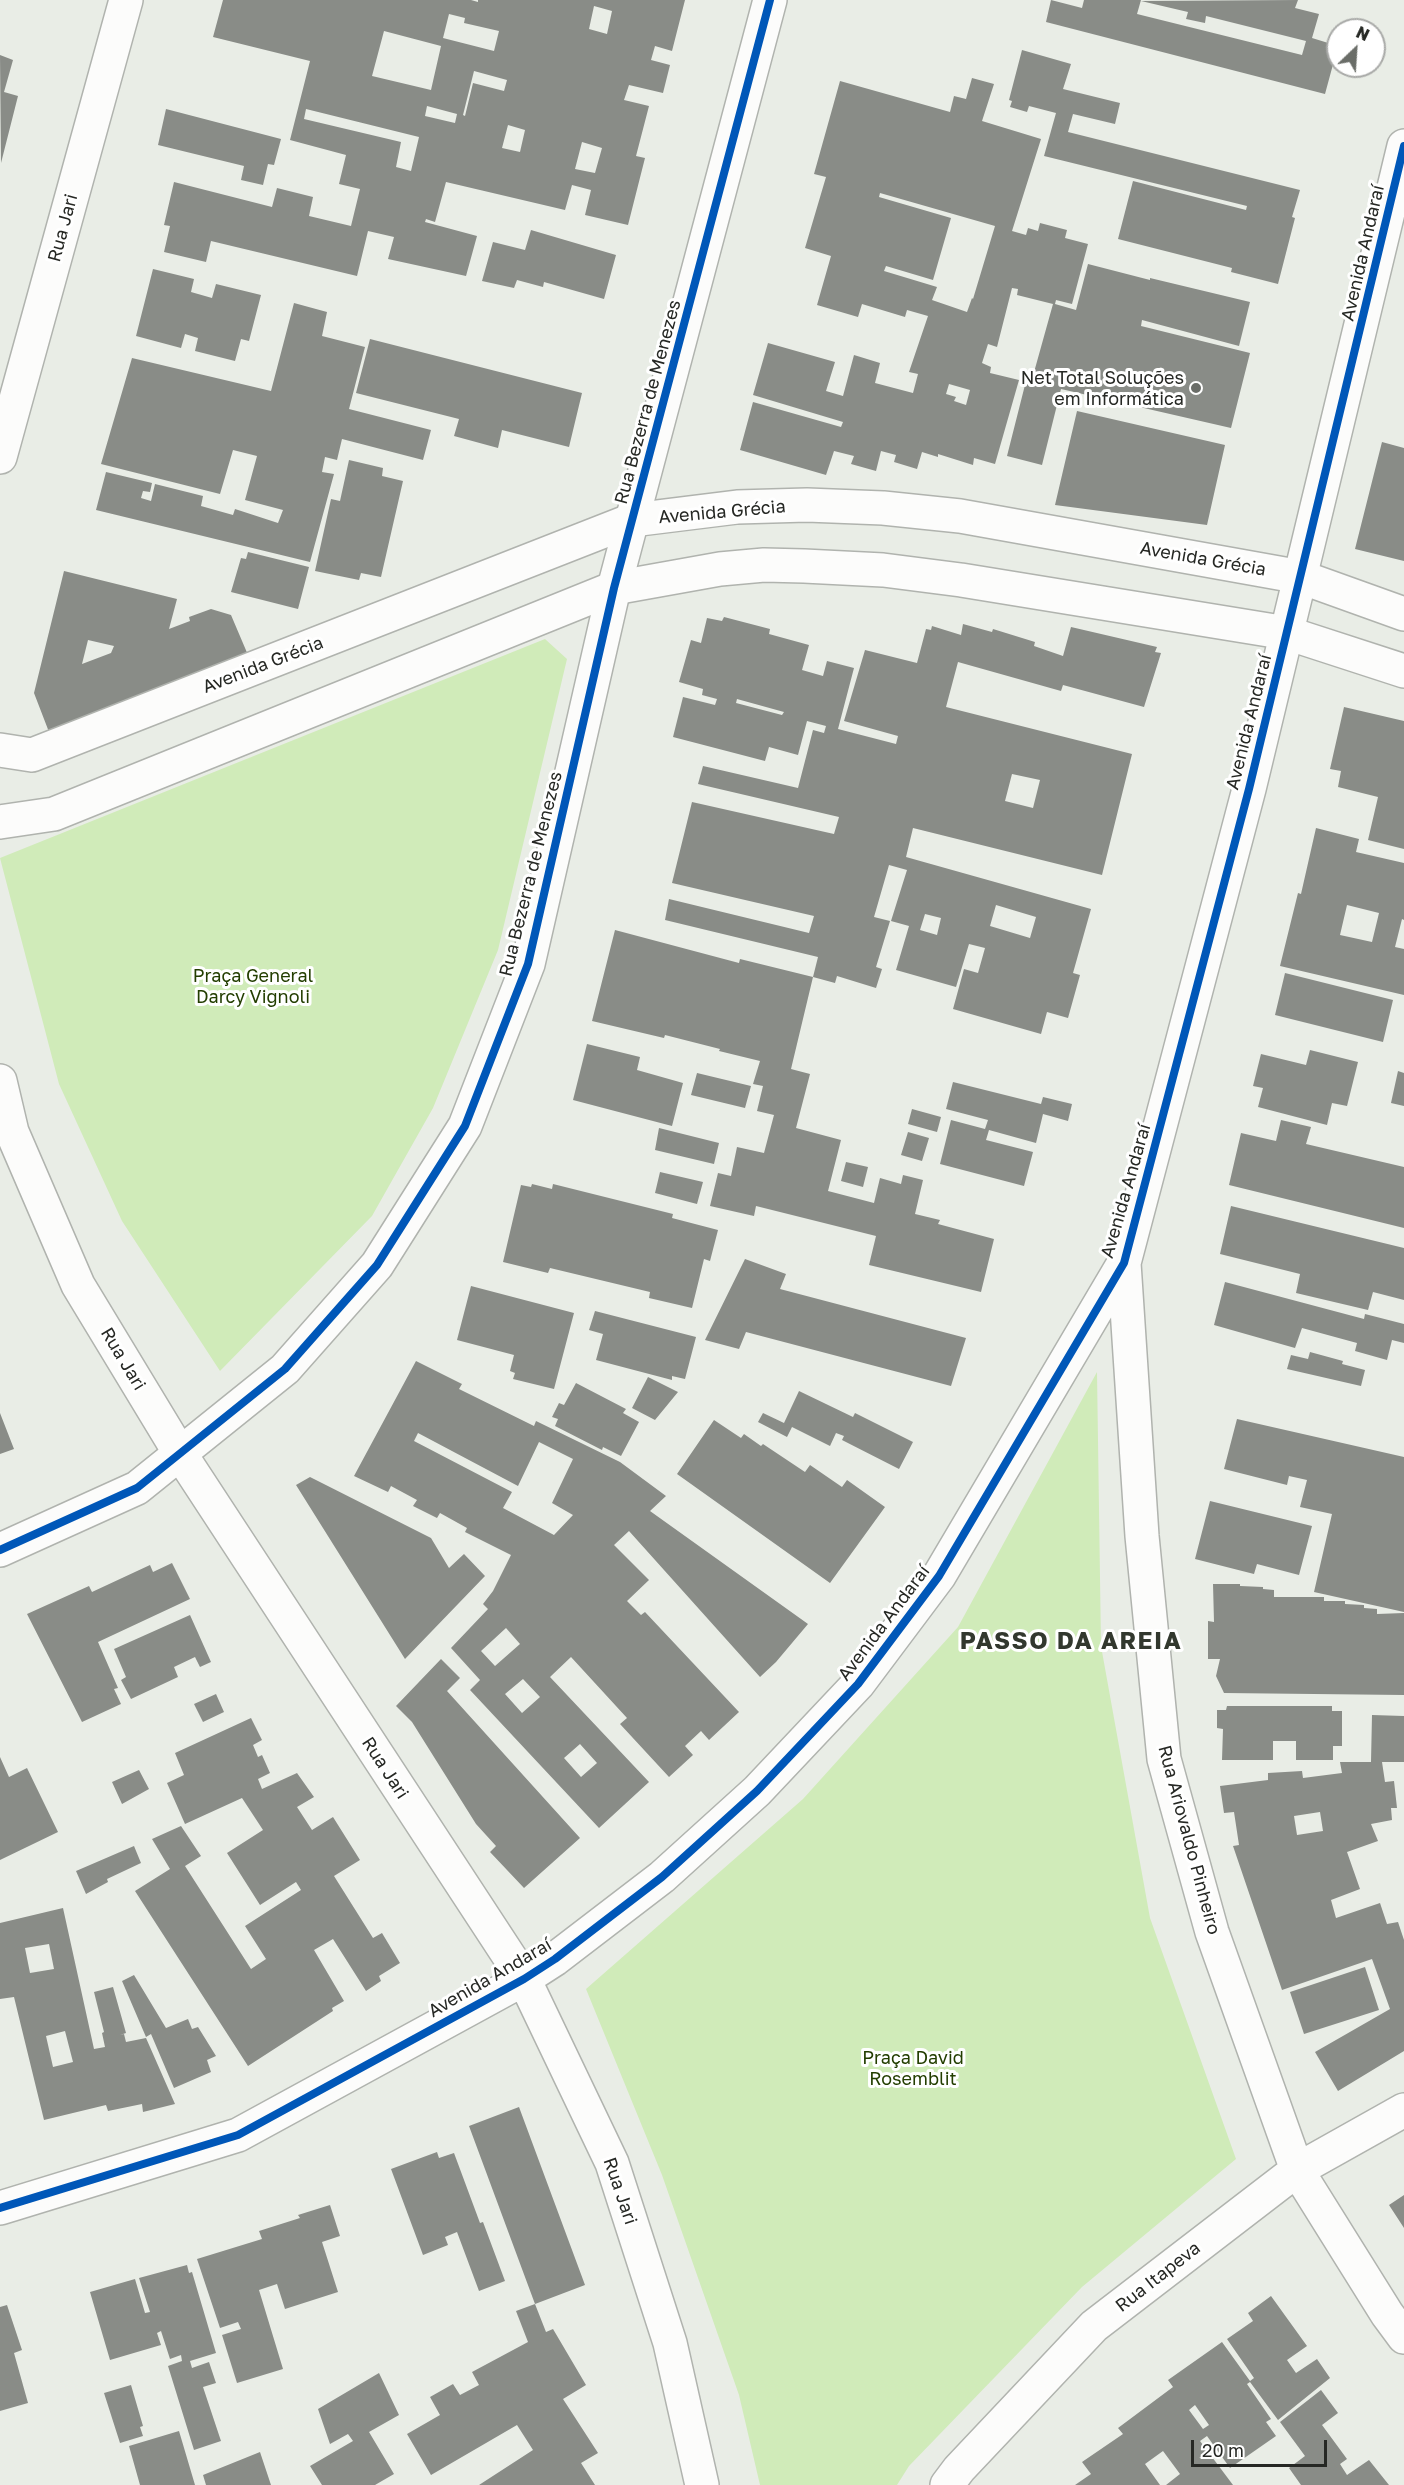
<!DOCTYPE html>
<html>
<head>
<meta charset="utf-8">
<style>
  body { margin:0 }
  #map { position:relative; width:1404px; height:2485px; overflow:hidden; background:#e9ede6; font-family:"Golos Text",sans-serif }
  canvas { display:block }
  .north { position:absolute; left:1326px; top:18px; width:60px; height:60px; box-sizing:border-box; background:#fff; border:2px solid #a8a9a7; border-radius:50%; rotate:25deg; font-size:16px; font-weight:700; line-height:24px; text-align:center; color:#262824 }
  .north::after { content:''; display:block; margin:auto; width:21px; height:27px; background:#6a6d68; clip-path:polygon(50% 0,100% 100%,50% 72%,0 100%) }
  .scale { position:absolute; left:1191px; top:2440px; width:136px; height:27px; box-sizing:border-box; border:3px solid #262824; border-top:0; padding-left:8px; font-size:18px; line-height:21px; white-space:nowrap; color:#262824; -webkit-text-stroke:4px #fff; paint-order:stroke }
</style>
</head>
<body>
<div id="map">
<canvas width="1404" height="2485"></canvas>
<div class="north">N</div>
<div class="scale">20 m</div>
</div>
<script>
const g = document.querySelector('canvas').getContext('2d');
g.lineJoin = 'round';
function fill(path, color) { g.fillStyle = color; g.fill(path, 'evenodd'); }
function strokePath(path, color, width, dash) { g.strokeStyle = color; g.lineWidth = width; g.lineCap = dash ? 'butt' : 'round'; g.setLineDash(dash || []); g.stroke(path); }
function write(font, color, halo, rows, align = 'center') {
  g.font = font + ' "Golos Text",sans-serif'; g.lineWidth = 6; g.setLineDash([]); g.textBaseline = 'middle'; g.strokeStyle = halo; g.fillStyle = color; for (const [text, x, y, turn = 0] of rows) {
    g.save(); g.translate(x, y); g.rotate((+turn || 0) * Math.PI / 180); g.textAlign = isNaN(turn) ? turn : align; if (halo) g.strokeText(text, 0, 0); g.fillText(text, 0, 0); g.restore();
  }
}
fill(new Path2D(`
  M545 639 567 659 498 950 433 1108 372 1216 220 1371 122 1221 59 1084 0 858Z
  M1097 1372 1101 1646 1150 1918 1236 2159 1082 2287 909 2466 897 2485H760L739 2395 662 2175 586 1989 803 1799 958 1627Z`), '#d0ebb9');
fill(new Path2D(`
  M223 0H471L478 2V0H685L672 51 655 46 651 60 670 65 663 93 629 85 624 100 649 106 636 156 645 158 628 225 585 215 591 190 572 185 565 210 446 182 435 222 426 219 425 222 477 236 466 276 388 259 394 237 368 231 357 276 211 241 206 262 164 252 170 226 164 225 174 182 272 207 277 188 313 197 309 216 351 226 360 189 339 184 346 155 290 140 310 61 213 37ZM594 6 612 11 607 34 589 29ZM449 14 465 18 464 23 499 31 494 51 443 38ZM384 31 441 46 431 90 372 76ZM474 71 507 80 504 91 473 83 465 116 463 115ZM427 106 457 114 455 123 425 116ZM306 109 419 137 411 171 396 167 401 142 304 119ZM508 125 525 130 520 152 502 148ZM582 142 602 148 595 173 575 169Z
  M1051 0 1082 8 1084 0H1141L1137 14 1302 55 1306 41 1206 16 1205 23 1186 19 1188 12 1141 1 1298 0 1295 8 1319 14 1312 38 1338 46 1325 94 1046 22Z
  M1022 50 1071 64 1063 89 1120 103 1115 124 1073 114 1068 132 1300 190 1292 217 1295 218 1278 284 1231 272 1232 268 1118 239 1133 181 1246 210 1247 206 1044 156 1056 113 1029 106 1027 112 1010 107 1012 101 1009 100Z
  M0 55 13 60 4 92 18 96 1 163Z
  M972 78 994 84 982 121 1041 139 1012 231 1026 235 1028 228 1038 231 1040 223 1067 230 1065 238 1088 244 1072 304 1056 300 1055 304 1076 310 1088 264 1150 280V278L1250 302 1239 346 1142 320 1141 326 1250 353 1231 428 1061 389 1042 465 1007 456 1026 381 1031 383 1053 304 1017 295 1018 289 1012 288 997 347 988 344 982 363 991 367 990 373 1019 380 995 464 974 458 973 465 938 454V457L922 452 917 469 894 462 896 455 881 451 876 471 851 464 854 456 834 451 826 475 740 450 753 402 841 427 843 422 753 395 768 343 835 362 826 391 843 396 854 355 880 363 875 383 913 393 918 374 909 372 928 316 907 310 905 317 862 304 858 317 817 305 831 256 805 248 826 177 814 174 840 81 950 112 954 96 966 99ZM880 193 995 226 973 299 972 298 967 312 932 300 937 287 884 271 886 266 933 280 951 218 879 197ZM949 384 970 390 966 405 954 401 956 397 946 394Z
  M166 109 281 139 274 165 268 164 263 185 241 180 244 166 158 145Z
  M531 230 616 255 604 299 544 282 543 287 517 280 514 288 482 281 493 242 525 250Z
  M153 269 194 279 191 292 212 298 216 284 261 295 249 341 241 339 235 361 195 351 198 338 185 334 181 348 136 336Z
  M294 303 327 312 322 336 365 347 349 409 431 430 423 460 342 439 337 460 325 457 322 472 334 474 310 562 96 510 106 472 152 483 150 492 143 491 141 498 151 501 155 484 203 496 201 506 233 515 235 509 278 523 283 510 245 500 257 456 233 450 220 494 101 464 132 358 271 391Z
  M370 339 582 393 569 447 502 430 498 448 454 436 459 419 356 393Z
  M1077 411 1225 445 1207 525 1055 505Z
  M1382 442 1404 448V561L1355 549Z
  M349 460 383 468 382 476 403 481 381 577 361 573 359 580 315 571 331 499 340 501Z
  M248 552 309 567 298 609 231 592 241 558 246 559Z
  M64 571 177 599 169 629 190 621 189 617 211 609 231 615 248 655 49 732 34 693ZM88 640 114 646 111 653 82 664Z
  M724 617 770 629 769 634 809 645 802 670 823 676 827 661 854 668 838 729 896 744 898 736 844 721 865 650 917 663 926 629 931 630 932 626 961 635 963 624 992 632 993 629 1035 642 1034 646 1063 656 1071 627 1157 647 1155 652 1161 653 1144 707 1063 685 1061 691 958 662 946 707 1132 754 1102 875 913 828 906 857 1091 909 1073 973 1080 975 1068 1018 1047 1012 1041 1034 953 1009 964 969 978 973 985 948 969 944 956 987 896 970 909 926 891 921 907 870 889 865 874 917 890 921 876 967 882 969 876 988 837 976 835 983 813 977 818 957 665 920 669 899 809 933 814 916 672 883 692 802 834 834 839 817 698 784 703 766 798 788 813 730 824 733 826 726 807 721 798 755 769 747 765 761 673 737 683 697 715 705 717 699 702 695 703 689 679 682 691 640 701 643 707 618 722 621ZM737 699 784 712 782 715 736 703ZM1012 774 1040 780 1033 808 1005 801ZM996 905 1036 917 1030 938 990 926ZM925 914 941 918 937 935 920 930Z
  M1344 707 1404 721V849L1368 840 1378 797 1338 787 1341 771 1330 769Z
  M1316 828 1359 839 1356 852 1404 863V920L1402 919 1395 947 1404 949V995L1280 966 1298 893 1301 894ZM1347 905 1379 913 1372 942 1340 935Z
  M615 930 739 963 740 959 813 977 791 1069 810 1074 796 1128 841 1140 828 1191 874 1203 880 1178 901 1184 903 1175 923 1180 915 1214 940 1220 938 1224 994 1239 981 1292 869 1265 876 1236 756 1206 754 1216 710 1206 718 1173 731 1176 737 1147 764 1153 774 1115 757 1111 763 1086 753 1084 760 1061 719 1051 720 1049 665 1035 664 1038 592 1021Z
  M1285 973 1393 1000 1383 1042 1275 1015Z
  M587 1044 640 1057 637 1070 683 1083 672 1126 573 1100Z
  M1310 1050 1358 1062 1347 1106 1332 1103 1327 1125 1258 1107 1263 1088 1253 1086 1261 1054 1306 1065Z
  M1398 1071 1404 1073V1106L1391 1103Z
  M697 1073 751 1086 745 1108 691 1095Z
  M953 1082 1041 1104 1043 1097 1072 1104 1068 1121 1043 1114 1036 1143 989 1130 986 1140 1033 1152 1024 1186 940 1164 951 1120 985 1129 988 1120 946 1109Z
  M912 1109 941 1117 937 1132 908 1124Z
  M1281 1120 1311 1127 1306 1144 1404 1167V1228L1229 1185 1241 1133 1276 1141Z
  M659 1128 719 1143 714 1164 655 1150Z
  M908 1132 929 1138 922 1161 901 1155Z
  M846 1162 868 1167 863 1187 841 1181Z
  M660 1172 703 1182 697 1204 655 1193Z
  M532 1184 552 1189 553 1184 673 1214 672 1218 718 1230 710 1261 704 1259 692 1308 649 1298 650 1292 550 1268 548 1273 503 1262 521 1185 531 1187Z
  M1231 1206 1404 1248V1300L1373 1292 1368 1310 1296 1293 1300 1274 1220 1254Z
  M745 1259 786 1274 780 1289 966 1338 951 1386 746 1332 739 1349 705 1340Z
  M1225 1282 1364 1319 1365 1314 1404 1324V1343L1392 1340 1387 1360 1355 1351 1357 1343 1302 1328 1295 1348 1214 1325Z
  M471 1286 574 1313 554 1389 513 1379 515 1373 510 1371 514 1355 457 1340Z
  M595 1311 696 1337 685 1379 672 1376V1380L596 1360 603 1334 589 1330Z
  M1310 1352 1343 1361 1342 1364 1365 1370 1361 1386 1287 1369 1291 1355 1308 1359Z
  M416 1361 462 1384 459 1389 534 1426 536 1421 620 1462 666 1496 650 1511 808 1624 776 1662 760 1677 629 1531 614 1545 649 1580 627 1601 641 1615 645 1612 739 1712 709 1740 701 1731 685 1746 693 1755 669 1777 620 1724 627 1718 571 1657 550 1677 649 1782 599 1828 470 1690 480 1680 451 1648 488 1609 483 1604 493 1591 511 1555 465 1532 467 1528 440 1513 437 1518 413 1506 417 1500 391 1486 388 1492 354 1476ZM418 1433 518 1486 539 1442 573 1459 552 1503 573 1515 554 1535 503 1508 512 1492 414 1441ZM506 1628 520 1644 495 1666 481 1651ZM523 1679 540 1697 522 1713 505 1694ZM580 1744 597 1763 581 1777 564 1758Z
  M648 1377 678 1392 655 1420 632 1408Z
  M576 1383 626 1409 623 1413 639 1422 621 1456 603 1447 602 1450 555 1426 558 1419 552 1417 559 1403 564 1405Z
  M799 1391 853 1417 855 1413 913 1442 899 1469 842 1440 844 1436 836 1433 830 1446 792 1427 787 1437 758 1422 763 1413 784 1423Z
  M0 1413 14 1449 0 1454Z
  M1237 1419 1404 1457V1612L1314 1592 1332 1514 1300 1507 1307 1480 1289 1476 1287 1485 1224 1469Z
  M714 1420 741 1438 744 1434 761 1446 763 1444 805 1472 810 1465 842 1487 847 1480 885 1507 830 1583 677 1474Z
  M310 1477 431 1538 449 1568 464 1554 485 1576 405 1659 296 1485Z
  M1210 1501 1312 1526 1299 1575 1257 1564 1254 1574 1195 1559Z
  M172 1563 190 1599 98 1642 118 1688 114 1689 121 1704 82 1722 27 1614 89 1586 92 1592 150 1565 153 1572Z
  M1213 1584H1240V1586L1263 1587V1589L1274 1590V1597H1324V1601H1345V1604L1364 1605V1608L1377 1609V1614L1404 1613V1695L1224 1693 1216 1676 1220 1659H1208V1621L1214 1622Z
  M190 1615 211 1662 200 1667 195 1657 174 1667 178 1677 131 1699 121 1680 126 1677 114 1649Z
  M441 1659 460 1678 447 1691 580 1838 524 1888 490 1852 496 1846 476 1824 412 1722 396 1706Z
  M216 1694 224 1712 203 1722 194 1704Z
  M1227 1706H1332V1711H1342V1746H1333V1760H1296V1741H1273V1760H1222L1223 1729 1217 1728V1710H1226Z
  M1372 1715 1404 1716V1762H1382L1385 1782 1394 1781 1397 1808H1391L1392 1820 1371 1824 1378 1841 1347 1852 1360 1889 1331 1900 1336 1918 1380 1903 1387 1924 1398 1922 1404 1940V2051L1338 2091 1315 2052 1390 2009 1372 1959 1282 1990 1233 1846 1239 1845 1234 1812 1224 1813 1220 1786 1268 1780V1773L1302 1771 1303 1778 1342 1773 1340 1762H1371ZM1320 1812 1323 1831 1297 1835 1294 1816Z
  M251 1718 262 1740 253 1745 258 1757 262 1755 270 1773 258 1779 262 1789 297 1773 314 1797 297 1807 312 1830 333 1817 360 1860 334 1876 373 1938 382 1933 400 1963 379 1976 381 1981 366 1991 333 1939 314 1950 344 2001 332 2008 333 2011 248 2066 135 1891 170 1869 152 1839 181 1826 201 1856 185 1866 251 1969 266 1959 245 1926 301 1890 296 1882 260 1905 227 1853 263 1830 242 1798 185 1824 167 1783 184 1775 175 1753Z
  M0 1757 9 1777 27 1768 58 1832 0 1860Z
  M139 1770 149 1789 122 1804 112 1782Z
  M134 1846 141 1863 107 1879 108 1882 86 1894 76 1871Z
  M63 1908 94 2049 105 2047 102 2033 104 2032 94 1992 113 1987 126 2033 120 2035 124 2034 126 2042 146 2038 175 2104 143 2112 142 2104 108 2111 106 2105 44 2120 14 1997 0 1999V1923ZM49 1944 54 1969 30 1973 25 1948ZM65 2031 73 2062 53 2067 46 2036Z
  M1365 1967 1379 2010 1304 2034 1290 1992Z
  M134 1975 166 2028 188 2019 192 2029 198 2027 216 2056 207 2060 211 2072 174 2088 151 2034 146 2037 122 1981Z
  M519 2107 585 2285 535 2304 469 2126Z
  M437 2152 439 2158 454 2153 480 2223 483 2222 505 2281 479 2291 457 2232 445 2237 448 2245 423 2255 391 2169Z
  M1404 2195V2228L1389 2205Z
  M330 2205 340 2236 322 2242 338 2292 285 2309 277 2284 259 2290 283 2369 237 2383 222 2335 241 2329 238 2322 220 2328 197 2259 262 2239 259 2231 300 2218 298 2215Z
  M187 2265 189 2273 192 2272 216 2353 190 2361 192 2368 209 2362 216 2383 203 2387 221 2441 194 2450 168 2366 182 2361 181 2355 170 2359 161 2331 157 2333 161 2345 110 2360 90 2292 135 2279 145 2313 150 2312 139 2278Z
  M1271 2296 1307 2346 1287 2360 1296 2373 1317 2359 1330 2378 1278 2420 1250 2382 1247 2384 1271 2419 1266 2422 1276 2436 1230 2468 1207 2436 1200 2441 1233 2485H1166L1180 2474 1163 2451 1145 2464 1160 2485H1075L1091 2474 1082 2462 1123 2434 1118 2428 1173 2387 1168 2380 1222 2342 1250 2381 1254 2378 1227 2339 1253 2321 1248 2313ZM1195 2405 1209 2425 1203 2429 1189 2410Z
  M535 2304 546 2332 553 2329 586 2385 563 2399 598 2453 581 2463 595 2485H479L533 2450 517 2425 431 2475 407 2434 440 2415 430 2397 453 2384 460 2395 479 2385 472 2372 528 2342 516 2311Z
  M7 2305 22 2350 14 2353 28 2403 0 2411V2307Z
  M379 2373 399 2415 369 2432 394 2474 375 2485H322L310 2466 353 2441 348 2434 330 2444 318 2409Z
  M131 2385 143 2426 140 2427 143 2436 120 2443 104 2393Z
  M1321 2390 1338 2413 1322 2425 1347 2459 1340 2464 1347 2475 1369 2460 1389 2485H1301L1289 2468 1305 2456 1280 2422Z
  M179 2431 195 2485H140L129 2446Z
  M260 2452 271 2485H206L203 2475Z`), '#898c87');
const minor = new Path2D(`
  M0 457 126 0
  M1124 1263 1142 1536 1164 1759 1212 1932 1297 2170 1387 2314 1404 2337
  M0 1550 137 1488 285 1369 377 1265 465 1126 528 964 614 588 770 0
  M524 1979 555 1959 662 1877 757 1791 858 1684 939 1576 1124 1263 1249 789 1404 146
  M947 2485 959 2469 1094 2326 1297 2170 1404 2110`);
const tertiary = new Path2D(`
  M0 1081 12 1132 78 1285 181 1455 524 1979 612 2163 670 2343 702 2485
  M0 2208 238 2135 524 1979`);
const secondary = new Path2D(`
  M0 750 32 755 632 520 737 507 807 505 883 508 960 516 1301 577 1404 614
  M0 822 54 814 614 588 720 569 764 565 804 566 883 570 961 580 1287 633 1404 671`);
strokePath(minor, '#b0b3ae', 36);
strokePath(tertiary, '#b0b3ae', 36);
strokePath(secondary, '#b0b3ae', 36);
strokePath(minor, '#fcfcfb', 33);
strokePath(tertiary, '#fcfcfb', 33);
strokePath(secondary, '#fcfcfb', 33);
strokePath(new Path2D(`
  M0 1550 137 1488 285 1369 377 1265 465 1126 528 964 614 588 770 0
  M0 2208 238 2135 524 1979 555 1959 662 1877 757 1791 858 1684 939 1576 1124 1263 1249 789 1404 146`), '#0057b8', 8);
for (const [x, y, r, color] of [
  [1196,388,6,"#6a6d68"]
]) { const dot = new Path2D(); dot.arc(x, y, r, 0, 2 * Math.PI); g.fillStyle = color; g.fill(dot); strokePath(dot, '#fff', 2); }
write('18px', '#262824', '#fff', [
  ["Rua Jari",63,228,-75],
  ["Avenida Andaraí",1363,253,-77],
  ["Rua Bezerra de Menezes",648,402,-75],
  ["Avenida Grécia",722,512,-5],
  ["Avenida Grécia",1203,559,10],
  ["Avenida Grécia",263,665,-21],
  ["Avenida Andaraí",1249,722,-76],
  ["Rua Bezerra de Menezes",531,874,-76],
  ["Avenida Andaraí",1126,1191,-74],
  ["Rua Jari",123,1359,59],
  ["Avenida Andaraí",884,1623,-53],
  ["Rua Jari",385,1768,57],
  ["Rua Ariovaldo Pinheiro",1189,1840,75],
  ["Avenida Andaraí",490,1978,-30],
  ["Rua Jari",620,2191,71],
  ["Rua Itapeva",1158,2277,-38]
]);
write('18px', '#262824', '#fff', [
  ["Net Total Soluções",1184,378],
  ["em Informática",1184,399]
], 'right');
write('18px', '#233e00', '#fff', [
  ["Praça General",253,976],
  ["Darcy Vignoli",253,997],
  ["Praça David",913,2058],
  ["Rosemblit",913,2079]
]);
g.letterSpacing = '1.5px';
write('bold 24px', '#32382e', '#fff', [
  ["PASSO DA AREIA",1071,1641]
]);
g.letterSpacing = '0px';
</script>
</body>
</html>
